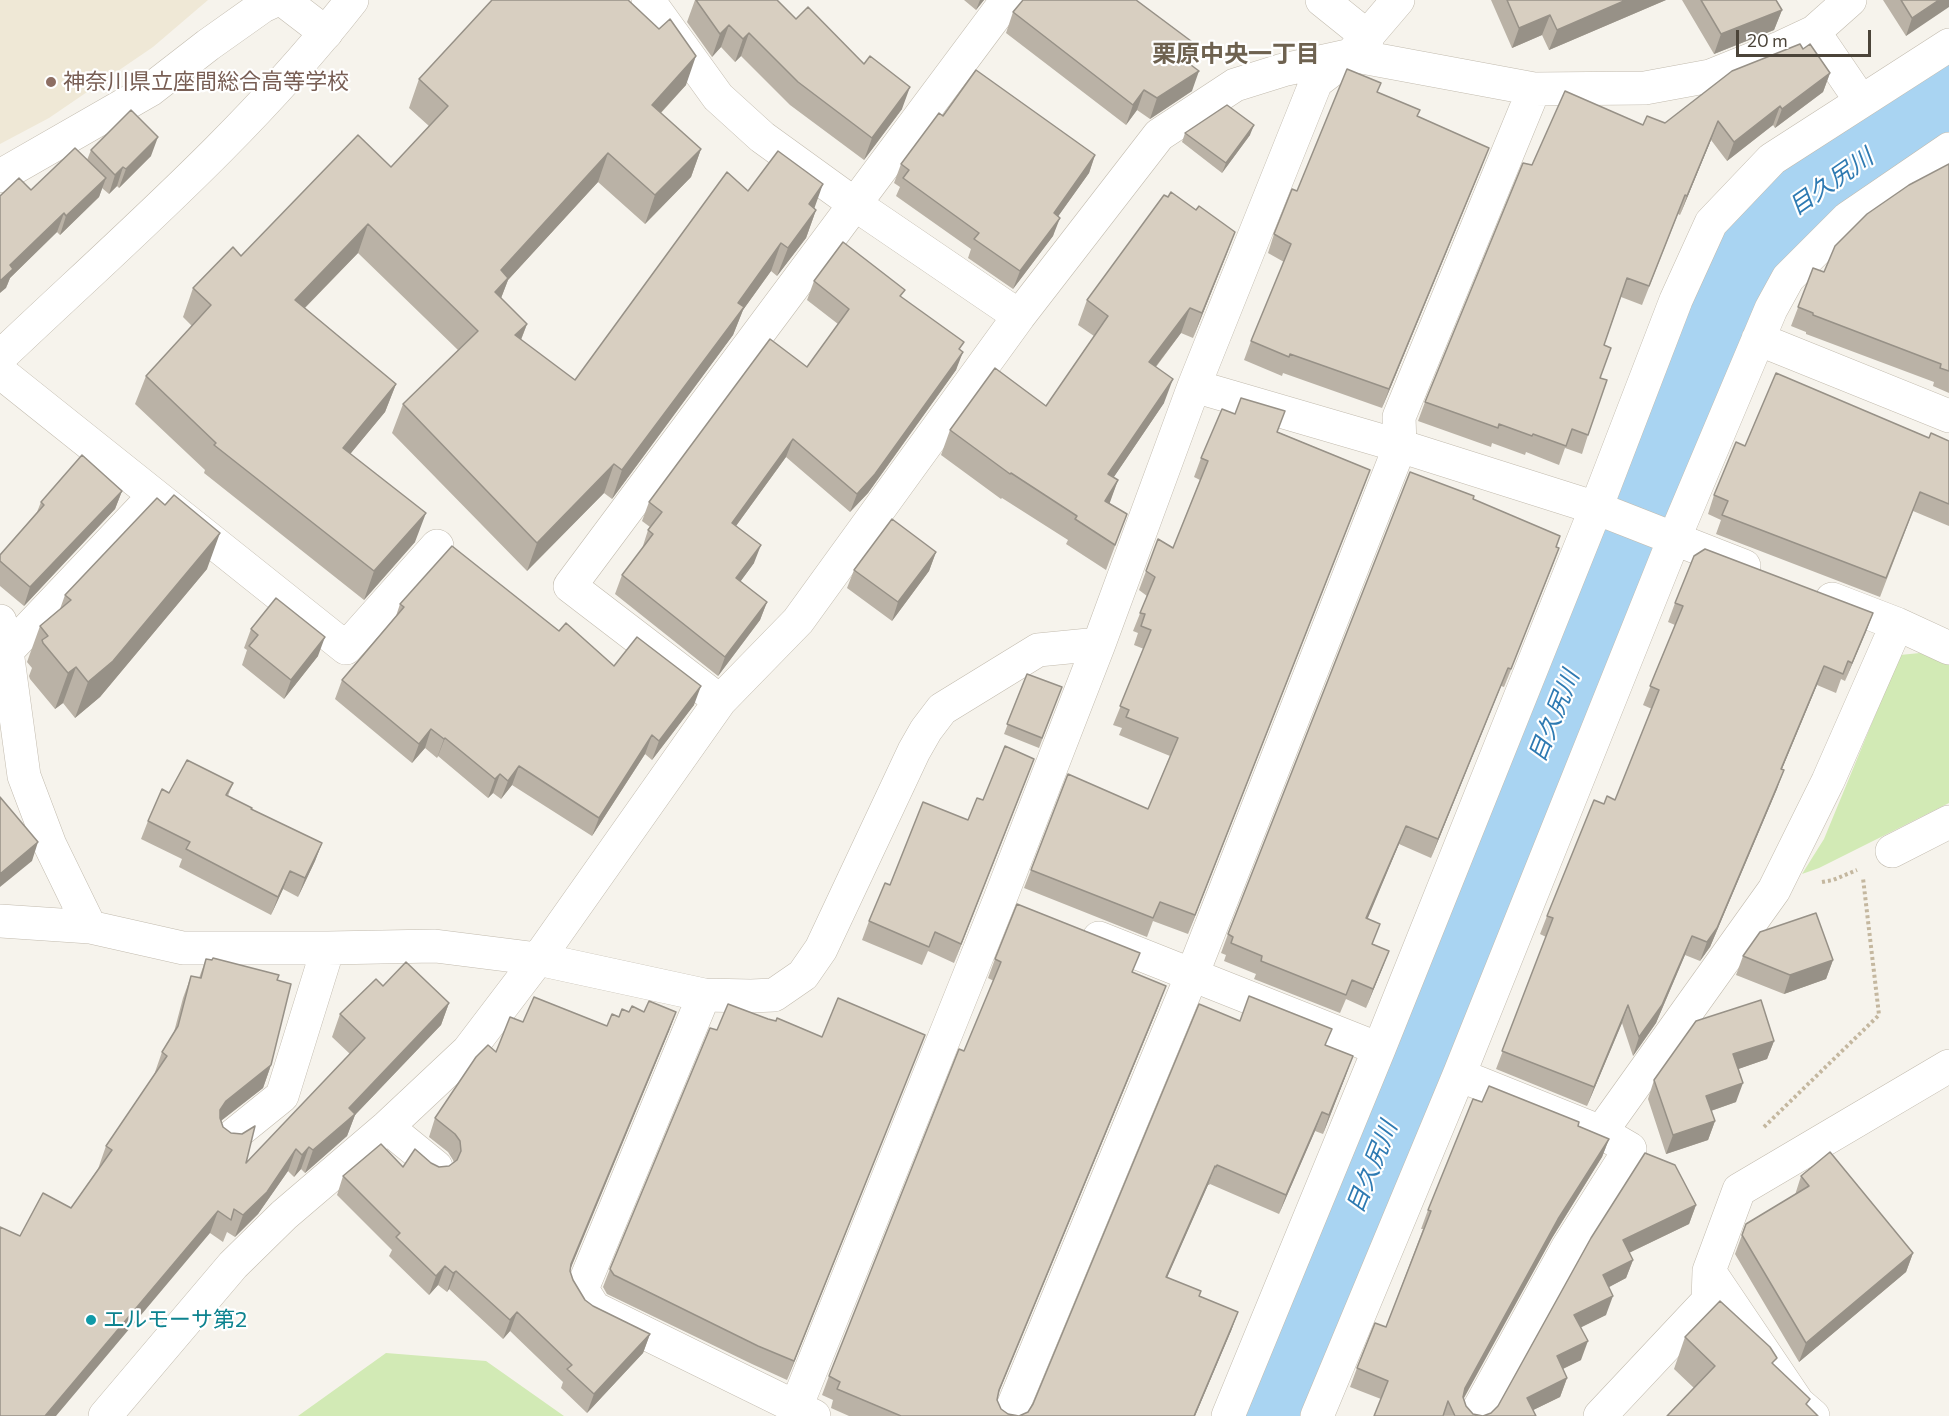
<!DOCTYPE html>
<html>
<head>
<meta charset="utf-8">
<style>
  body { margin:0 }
  #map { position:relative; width:1949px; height:1416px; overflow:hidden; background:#f6f3ec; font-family:Commissioner,sans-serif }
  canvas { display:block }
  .scale { position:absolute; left:1736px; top:30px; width:135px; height:27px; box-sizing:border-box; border:3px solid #4b4439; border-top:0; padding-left:8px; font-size:18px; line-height:21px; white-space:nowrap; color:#4b4439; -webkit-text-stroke:4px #fff; paint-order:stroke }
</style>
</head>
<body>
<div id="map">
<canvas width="1949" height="1416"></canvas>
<div class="scale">20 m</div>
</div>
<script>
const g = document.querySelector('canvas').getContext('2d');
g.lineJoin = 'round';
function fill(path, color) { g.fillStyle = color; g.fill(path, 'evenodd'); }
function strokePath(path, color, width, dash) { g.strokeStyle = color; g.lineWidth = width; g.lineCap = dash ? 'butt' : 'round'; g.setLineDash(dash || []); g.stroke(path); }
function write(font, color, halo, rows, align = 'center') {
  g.font = font + ' Commissioner,"Noto Sans JP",sans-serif'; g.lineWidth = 4.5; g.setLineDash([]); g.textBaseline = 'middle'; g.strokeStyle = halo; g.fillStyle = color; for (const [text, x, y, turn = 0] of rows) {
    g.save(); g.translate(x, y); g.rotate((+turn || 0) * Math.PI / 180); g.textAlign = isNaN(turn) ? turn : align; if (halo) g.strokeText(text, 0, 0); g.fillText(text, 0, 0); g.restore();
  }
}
fill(new Path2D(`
  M0 0H208L153 47 49 118 0 144Z`), '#efe8d6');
fill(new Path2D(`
  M1920 653 1949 665V803L1819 868 1802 874 1824 839 1900 655Z
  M386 1353 486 1361 564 1416H298Z`), '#d2eab5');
strokePath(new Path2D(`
  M1273 1416 1363 1183 1453 961 1738 272 1775 223 1799 201 1949 102`), '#a9d4f2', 81);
const minor = new Path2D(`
  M283 0 326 33
  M648 0 718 97 762 137 856 205 1019 316
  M1322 0 1368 37
  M1814 32 1861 101
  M0 176 150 90 208 45 263 6 276 0
  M1758 339 1949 416
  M0 372 346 648 437 546
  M1194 386 1400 446 1596 508 1744 566
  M1832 599 1897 624 1949 648
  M0 621 7 651 24 776 50 845 90 927
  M7 651 154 496
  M720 701 570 586 1007 0
  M1892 851 1949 822
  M0 921 90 927 183 948H328
  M1099 938 1379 1049
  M704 995 582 1289 594 1308 814 1416
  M1459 1075 1601 1132 1774 890 1828 781 1897 624
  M387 1127 436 1167
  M230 1138 282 1096 328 948 435 946 538 959 704 995 751 996 774 995 803 975 821 949 914 751 926 730 942 709 1038 650 1099 644
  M1709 1271 1798 1403 1813 1416
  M796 1407 1000 899 1099 644 1194 386 1316 82 1351 55 1398 0
  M105 1416 233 1265 284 1215 387 1127 468 1051 538 959 720 701 798 621 1019 316 1159 135 1235 85 1283 70 1351 55 1534 89 1645 88 1710 76 1782 47 1814 32 1850 0
  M1009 1416 1192 975 1400 446 1399 417 1534 89
  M1228 1416 1379 1049 1596 508 1676 300 1711 223 1772 159 1949 45
  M1317 1416 1459 1075 1674 539 1771 309 1788 278 1848 218 1949 149
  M1475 1416 1568 1247 1630 1149 1601 1132
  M1600 1416 1708 1301 1709 1271 1739 1190 1949 1066`);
const tertiary = new Path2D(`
  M0 357C121 242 249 132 352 0`);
strokePath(minor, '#c2bbae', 34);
strokePath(tertiary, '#c2bbae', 34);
strokePath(new Path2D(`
  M1822 882 1833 880 1857 870
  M1764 1127 1879 1015 1863 878`), '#c4b79f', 4, [3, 3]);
strokePath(minor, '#fff', 33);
strokePath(tertiary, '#fff', 33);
fill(new Path2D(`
  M695 0H777L796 19 902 109 864 160 790 105 741 56 735 62 721 47 712 57 687 22Z
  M964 0H984L976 10Z
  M1491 0H1666L1549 50 1542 35 1512 48Z
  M1682 0H1776L1782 10 1774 30 1714 54Z
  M1883 0H1949L1906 36Z
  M1013 12 1195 44 1188 63 1192 91 1150 119 1137 110 1126 125 1006 33Z
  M1803 49 1830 73 1823 92 1775 128 1773 125 1727 161 1711 140 1680 215 1678 214 1642 305 1621 297 1604 345 1600 378 1588 435 1582 454 1565 448 1559 465 1526 452 1525 455 1492 443 1491 447 1418 421 1425 402 1532 165 1643 125 1665 123Z
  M419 79 686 85 661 113 701 149 691 177 645 224 598 182 508 280 501 298 527 324 521 340 575 380 748 191 814 208 816 210 806 238 777 276 771 271 743 310 733 335 612 499 604 493 527 571 392 433 403 404 458 350 358 253 305 308 396 384 385 412 350 454 415 542 364 600 204 473 205 470 135 404 146 376 192 326 183 317 193 288 241 256 391 167 429 126 409 108Z
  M1377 92 1417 116 1482 166 1382 408 1283 373 1282 376 1244 360 1251 341 1284 262 1268 253 1274 234 1297 191Z
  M943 116 1095 155 1089 173 1058 216 1053 236 1013 289 968 258 971 249 896 196 900 187 894 183 901 164Z
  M1185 133 1250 135 1222 173 1182 142Z
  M91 150 151 156 119 188 117 186 109 194 102 188 99 197 60 235 57 232 10 278 6 288 31 190 87 160Z
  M1949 164V393L1933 386 1934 382 1806 334V332L1791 326 1813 268 1824 272Z
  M1196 210 1235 232 1193 338 1181 333 1156 367 1164 403 1113 478 1118 480 1109 503 1127 514 1106 570 1066 544 1068 540 1002 498 1001 499 941 455 950 430 1046 406 1094 336 1078 325 1087 300Z
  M814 281 902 298 961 350 956 370 868 493 850 512 786 457 736 526 754 563 740 582 767 602 760 620 718 676 615 594 622 575 642 549 648 530 650 527 642 521 649 502 807 367 838 324 807 300Z
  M1278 432 1370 470 1188 934 1153 921 1147 937 1024 888 1031 870 1148 809 1170 756 1119 735 1122 728 1113 725 1144 649 1134 645 1138 633 1133 631 1147 596 1139 590 1158 539 1173 548 1200 480 1194 477 1201 458Z
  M1929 438 1949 441V526L1913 511 1880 597 1716 534 1721 520 1708 514 1714 495 1745 446Z
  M122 491 115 509 24 606 0 586V555L37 512 41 502Z
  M1473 499 1559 548 1504 687 1501 686 1431 858 1399 844 1367 919 1373 944 1389 951 1366 1008 1346 999 1340 1013 1254 979 1256 974 1224 961 1226 955 1221 953 1228 934Z
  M936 552 929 571 892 621 847 588 854 570Z
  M207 569 100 697 75 718 63 703 55 709 30 679 29 676 32 668 27 662 40 626 60 609 65 595Z
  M1675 603 1873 613 1845 681 1841 679 1836 693 1817 685 1782 769 1777 789 1710 947 1700 961 1685 955 1656 1023 1633 1056 1622 1023 1587 1106 1496 1069 1546 937 1540 934 1547 916 1604 804 1615 800 1652 709 1643 705 1675 625 1668 622Z
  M400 604 559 631 614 666 694 705 652 760 645 754 592 836 512 785 501 799 493 793 488 798 438 756 437 758 425 748 412 763 335 699 342 680 396 616Z
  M251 629 318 656 284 699 242 665 247 650 244 648Z
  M1027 674 1062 687 1039 748 1004 734Z
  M1034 759 954 963 928 951 922 965 862 940 869 921 890 885 968 820 983 800Z
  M233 783 228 796 251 809 322 843 315 861 298 897 283 889 271 915 179 867 182 859 141 839 148 821 169 793Z
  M1743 956 1833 960 1826 979 1784 994 1736 975Z
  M206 959 277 980 271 1065 263 1088 221 1121 223 1127 246 1163 350 1054 332 1037 340 1014 383 986 449 1003 441 1025 355 1115 347 1136 305 1173 301 1169 294 1177 288 1171 258 1214 235 1237 227 1232 223 1242 210 1233 20 1236 71 1208 98 1169 106 1146 154 1075 162 1052 174 1032 183 998 191 976 199 978Z
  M995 959 1133 972 1159 1005 998 1393 997 1400 1001 1409 1008 1414 1019 1416 1028 1412 1033 1404 1240 1021 1326 1045 1346 1075 1323 1134 1315 1131 1279 1214 1210 1184 1209 1185H1208L1167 1277 1199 1296 1238 1312 1231 1331 1195 1416H849L831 1408 833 1400 822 1395 829 1376 994 981 988 978Z
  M629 1012H676L669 1031 571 1267 570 1271 573 1280 585 1300 593 1306 650 1334 643 1353 587 1413 561 1388 563 1382 510 1331 503 1339 449 1289 447 1292 438 1285 429 1295 389 1256 392 1250 337 1195 343 1176 431 1163 439 1167 449 1166 454 1163 453 1160 448 1152 429 1137 435 1118 523 1022 607 1026 619 1017Z
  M768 1019 822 1037 925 1035 787 1380 752 1364 607 1294 603 1287 610 1269 717 1030Z
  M1774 1041 1767 1059 1738 1069 1736 1102 1711 1111 1715 1121 1708 1140 1666 1154 1648 1099 1654 1080Z
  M1482 1102 1578 1126 1609 1139 1602 1157 1552 1238 1463 1398 1466 1406 1473 1414 1483 1416 1491 1413 1498 1406 1591 1238 1696 1205 1689 1224 1629 1253 1633 1260 1626 1278 1609 1287 1606 1315 1580 1328 1581 1360 1563 1369 1567 1378 1560 1397 1533 1410 1536 1416H1374L1381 1399 1350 1387 1357 1368 1386 1327 1423 1229H1421L1428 1210Z
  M1801 1176 1913 1253 1906 1272 1799 1362 1735 1254 1746 1224 1795 1195Z
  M1685 1337 1775 1366 1808 1406 1694 1388 1674 1369Z`), '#bab2a6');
fill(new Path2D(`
  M980 0H984L976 10Z
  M1626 0H1666L1549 50 1557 30Z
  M1939 0H1949V7L1906 36 1912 18Z
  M1782 10 1774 30 1714 54 1721 34Z
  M1550 15 1542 35 1512 48 1519 28Z
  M729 25 721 47 712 57 720 34Z
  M749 33 741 56 735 62 743 39Z
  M1195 44 1188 64 1183 59Z
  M696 56 686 85 642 133 652 105Z
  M1199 71 1192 91 1150 119 1157 98Z
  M1830 73 1823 92 1775 128 1782 109Z
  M910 87 902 109 864 160 872 138Z
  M1144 90 1137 110 1126 125 1133 105Z
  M1780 106 1773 125 1727 161 1734 142Z
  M1718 121 1711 140 1680 215 1687 196Z
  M1254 125 1250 135 1222 173 1226 163Z
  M158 137 151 156 119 188 126 169Z
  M1489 148 1482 166 1382 408 1389 389Z
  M701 149 691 177 645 224 655 195Z
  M608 153 598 182 508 280 498 306 484 320 501 270Z
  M1095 155 1089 173 1047 232 1054 213Z
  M123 167 117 186 109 194 115 175Z
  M106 178 99 197 60 235 66 216Z
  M823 184 813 212 809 204Z
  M816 210 806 238 777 276 788 248Z
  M64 213 57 232 10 278 6 288 0 293V281L10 265Z
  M1060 218 1053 236 1013 289 1020 271Z
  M368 224 358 253 285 328 295 300Z
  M1235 232 1226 256 1193 338 1202 313Z
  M781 243 771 271 743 310 733 335 612 499 622 470 738 303Z
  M1190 308 1181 333 1140 387 1149 362Z
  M527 324 516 352 515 335Z
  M963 352 956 370 868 493 850 512 857 494Z
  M1173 379 1164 403 1099 499 1108 474Z
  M396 384 385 412 332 476 343 448Z
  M793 439 786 457 725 541 732 523Z
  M614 464 604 493 527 571 537 543Z
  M1370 470 1363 489 1188 934 1195 915Z
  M1118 480 1109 505 1105 501Z
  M122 491 115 509 24 606 30 587Z
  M426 513 415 542 364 600 374 571Z
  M220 533 207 569 100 697 75 718 88 682Z
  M761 545 754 563 729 597 736 578Z
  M1559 548 1552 567 1504 687 1511 669Z
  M936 552 929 571 892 621 898 602Z
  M767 602 760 620 718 676 725 657Z
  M1873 613 1866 632 1845 681 1852 663Z
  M325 637 318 656 284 699 291 680Z
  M1824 666 1817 685 1774 788 1781 769Z
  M76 667 63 703 55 709 68 673Z
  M1508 668 1501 686 1431 858 1438 839Z
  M701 686 694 705 652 760 659 741Z
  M431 729 425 748 412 763 419 744Z
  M652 735 645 754 592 836 599 818Z
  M445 738 438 756 437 758 444 739Z
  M1034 759 1027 778 954 963 961 944Z
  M519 766 512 785 501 799 508 781Z
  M1784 770 1777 789 1710 947 1700 961 1707 942Z
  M500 774 493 793 488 798 495 779Z
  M1406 826 1399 844 1360 937 1366 918Z
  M38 842 32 861 0 887V874Z
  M322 843 315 861 298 897 305 878Z
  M290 871 283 889 271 915 278 897Z
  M1692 936 1685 955 1656 1023 1633 1056 1639 1037Z
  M1389 951 1382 969 1366 1008 1373 989Z
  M1833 960 1826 979 1784 994 1790 975Z
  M1166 986 1159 1005 992 1409 999 1390Z
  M449 1003 441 1025 355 1115 347 1136 305 1173 313 1150 349 1108Z
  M1628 1005 1622 1023 1587 1106 1594 1087Z
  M676 1012 669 1031 565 1282 571 1264Z
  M925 1035 918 1053 787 1380 794 1361Z
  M1774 1041 1767 1059 1727 1073 1733 1054Z
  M1353 1056 1346 1075 1323 1134 1329 1115Z
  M271 1065 263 1088 218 1123 220 1110 226 1101Z
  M1743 1083 1736 1102 1699 1115 1706 1096Z
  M1322 1112 1315 1131 1279 1214 1286 1195Z
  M1715 1121 1708 1140 1666 1154 1673 1135Z
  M1609 1139 1602 1157 1552 1238 1459 1407 1465 1388 1558 1219Z
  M309 1147 301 1169 294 1177 302 1155Z
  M296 1149 288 1171 258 1214 235 1237 243 1215Z
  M1215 1166 1208 1185 1159 1296 1166 1277Z
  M1696 1205 1689 1224 1616 1259 1623 1240Z
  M218 1211 210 1233 56 1416H45Z
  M1913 1253 1906 1272 1799 1362 1806 1343Z
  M1633 1260 1626 1278 1596 1294 1603 1275Z
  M445 1266 438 1285 429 1295 436 1276Z
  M456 1271 449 1289 447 1292 453 1273Z
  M1613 1296 1606 1315 1567 1334 1574 1315Z
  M517 1312 510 1331 503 1339 510 1320Z
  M1238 1312 1231 1331 1195 1416H1194Z
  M650 1334 643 1353 587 1413 594 1394Z
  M1588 1341 1581 1360 1550 1375 1557 1356Z
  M1567 1378 1560 1397 1521 1416 1527 1398Z`), '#979187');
const building = new Path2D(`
  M492 0H628L659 29 670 19 696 56 652 105 701 149 655 195 608 153 501 270 508 278 495 292 527 324 515 335 575 380 727 172 748 191 778 151 823 184 809 204 816 210 788 248 781 243 738 303 744 307 622 470 614 464 537 543 403 404 478 331 368 224 295 300 396 384 343 448 426 513 374 571 214 445 216 443 146 376 211 305 193 288 233 247 241 256 358 135 391 167 448 106 419 79Z
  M696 0H777L796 19 808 7 864 64 870 56 910 87 872 138 798 82 749 33 743 39 729 25 720 34Z
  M1023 0H1136L1195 44 1183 59 1199 71 1157 98 1144 90 1133 105 1013 12Z
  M1507 0H1626L1557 30 1550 15 1519 28Z
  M1701 0H1776L1782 10 1721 34Z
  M1901 0H1939L1912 18Z
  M1800 44 1803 49 1810 44 1830 73 1782 109 1780 106 1734 142 1718 121 1687 196 1685 195 1649 286 1627 278 1604 345 1611 348 1600 378 1607 380 1588 435 1572 429 1566 446 1533 434 1532 436 1499 424 1498 428 1425 402 1523 163 1532 165 1565 91 1643 125 1647 116 1665 123 1732 71Z
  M1347 69 1381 83 1377 92 1420 110 1417 116 1489 148 1389 389 1290 354 1289 357 1251 341 1291 244 1274 234 1292 189 1297 191Z
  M976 70 1095 155 1054 213 1060 218 1020 271 974 239 979 233 903 178 909 170 901 164 939 113 943 116Z
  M1227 105 1254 125 1226 163 1185 133Z
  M131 110 158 137 126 169 123 167 115 175 91 150Z
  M75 148 106 178 66 216 64 213 10 265 13 269 0 281V196L19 178 31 190Z
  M1949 164V371L1940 368 1941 364 1813 315V313L1798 307 1813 268 1824 272 1835 246 1867 214 1909 185Z
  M1171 192 1196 210 1199 206 1235 232 1202 313 1190 308 1149 362 1173 379 1108 474 1118 480 1105 501 1127 514 1115 545 1075 519 1077 516 1011 473 1010 474 950 430 995 368 1046 406 1108 316 1087 300 1164 195 1168 197Z
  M843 242 905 290 900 296 964 342 959 349 963 352 875 474 857 494 793 439 732 523 761 545 736 578 767 602 725 657 622 575 653 534 648 530 662 512 649 502 770 339 807 367 849 309 814 281Z
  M1776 373 1929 438 1931 433 1949 441V504L1920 492 1886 578 1722 515 1728 501 1714 495 1736 442 1745 446Z
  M1241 398 1285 411 1277 432 1370 470 1195 915 1160 902 1153 918 1031 870 1068 774 1148 809 1178 738 1126 717 1129 710 1120 706 1151 630 1141 626 1145 614 1140 613 1155 577 1146 571 1158 539 1173 548 1208 461 1201 458 1222 409 1235 414Z
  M82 455 122 491 30 587 0 561V555L44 505 41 502Z
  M1410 472 1474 496 1473 499 1560 536 1556 547 1559 548 1511 669 1508 668 1438 839 1406 826 1366 918 1380 924 1372 944 1389 951 1373 989 1352 980 1346 995 1261 961 1262 956 1231 943 1233 937 1228 934Z
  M174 495 220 533 113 661 88 682 76 667 68 673 43 643 42 640 48 636 40 626 71 600 65 595 157 498 165 505Z
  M892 519 936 552 898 602 854 570Z
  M452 546 559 631 566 623 614 666 637 637 701 686 659 741 652 735 599 818 519 766 508 781 500 774 495 779 445 738 444 739 431 729 419 744 342 680 404 607 400 604Z
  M1705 549 1873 613 1852 663 1848 661 1843 674 1824 666 1781 769 1784 770 1717 928 1707 942 1692 936 1662 1005 1639 1037 1628 1005 1594 1087 1502 1051 1553 918 1547 916 1594 800 1604 804 1607 796 1615 800 1659 690 1650 686 1683 606 1675 603 1694 556Z
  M276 598 325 637 291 680 249 646 258 635 251 629Z
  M1027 674 1062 687 1042 738 1007 724Z
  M1005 746 1034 759 961 944 935 932 929 947 869 921 885 883 890 885 923 802 968 820 977 798 983 800Z
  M187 760 233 783 226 795 252 808 251 809 322 843 305 878 290 871 278 897 186 849 190 842 148 821 162 789 169 793Z
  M0 797 38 842 0 874Z
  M1017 904 1140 953 1132 972 1166 986 999 1390 997 1400 1001 1409 1008 1414 1019 1416 1028 1412 1033 1404 1199 1004 1240 1021 1249 996 1332 1029 1325 1045 1353 1056 1329 1115 1322 1112 1286 1195 1217 1165 1216 1167 1215 1166 1166 1277 1201 1291 1199 1296 1238 1312 1194 1416H901L837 1389 840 1382 829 1376 959 1049 964 1051 1001 962 995 959Z
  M1816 913 1833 960 1790 975 1743 956 1760 932Z
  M213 958 279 975 277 980 291 984 271 1065 226 1101 220 1110V1118L223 1127 231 1133 242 1134 255 1126 246 1163 365 1038 340 1014 376 979 383 986 406 962 449 1003 349 1108 355 1114 313 1150 309 1147 302 1155 296 1149 267 1192 243 1215 234 1209 231 1220 218 1211 45 1416H0V1227L20 1236 43 1193 71 1208 112 1150 106 1146 167 1056 162 1052 178 1026 191 976 201 978 206 959 212 960Z
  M534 997 607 1026 612 1014 619 1017 622 1009 629 1012 632 1006 644 1012 649 1001 676 1012 571 1264 570 1271 573 1280 585 1300 593 1306 650 1334 594 1394 567 1369 572 1365 517 1312 510 1320 456 1271 453 1273 445 1266 436 1276 396 1237 400 1233 343 1176 381 1144 403 1167 415 1149 431 1163 439 1167 449 1166 457 1160 461 1151 460 1141 455 1134 435 1118 476 1057 488 1045 496 1052 510 1017 523 1022Z
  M838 998 925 1035 794 1361 758 1346 614 1275 610 1269 710 1028 717 1030 728 1004 768 1019 776 1021 777 1018 822 1037Z
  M1761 1000 1774 1041 1733 1054 1743 1083 1706 1096 1715 1121 1673 1135 1654 1080 1696 1021Z
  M1489 1086 1579 1122 1578 1126 1609 1139 1558 1219 1465 1388 1463 1397 1466 1406 1473 1414 1483 1416 1491 1413 1498 1406 1591 1238 1645 1153 1675 1165 1696 1205 1623 1240 1633 1260 1603 1275 1613 1296 1574 1315 1588 1341 1557 1356 1567 1378 1527 1398 1536 1416H1455L1448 1401 1443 1416H1374L1388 1381 1357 1368 1375 1323 1386 1327 1431 1211 1428 1210 1473 1099 1482 1102Z
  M1830 1152 1913 1253 1806 1343 1742 1235 1746 1224 1809 1186 1801 1176Z
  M1720 1301 1770 1347 1777 1358 1772 1363 1810 1399 1806 1404 1818 1416H1667L1715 1366 1685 1337Z`);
fill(building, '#d8cfc1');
strokePath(building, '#979187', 1.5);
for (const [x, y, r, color] of [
  [51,82,6,"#8d6e63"],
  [91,1320,6,"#0f9aa8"]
]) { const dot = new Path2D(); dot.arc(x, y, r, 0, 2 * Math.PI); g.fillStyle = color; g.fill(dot); strokePath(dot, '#fff', 2); }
write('22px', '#785e54', '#fff', [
  ["神奈川県立座間総合高等学校",63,82]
], 'left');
write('22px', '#0d838f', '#fff', [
  ["エルモーサ第2",103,1320]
], 'left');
write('bold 24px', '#6e6250', '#fff', [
  ["栗原中央一丁目",1236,54]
]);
write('italic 24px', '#2e7ab2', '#fff', [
  ["目久尻川",1831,182,-35],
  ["目久尻川",1554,716,-68],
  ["目久尻川",1372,1167,-68]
]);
</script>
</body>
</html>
